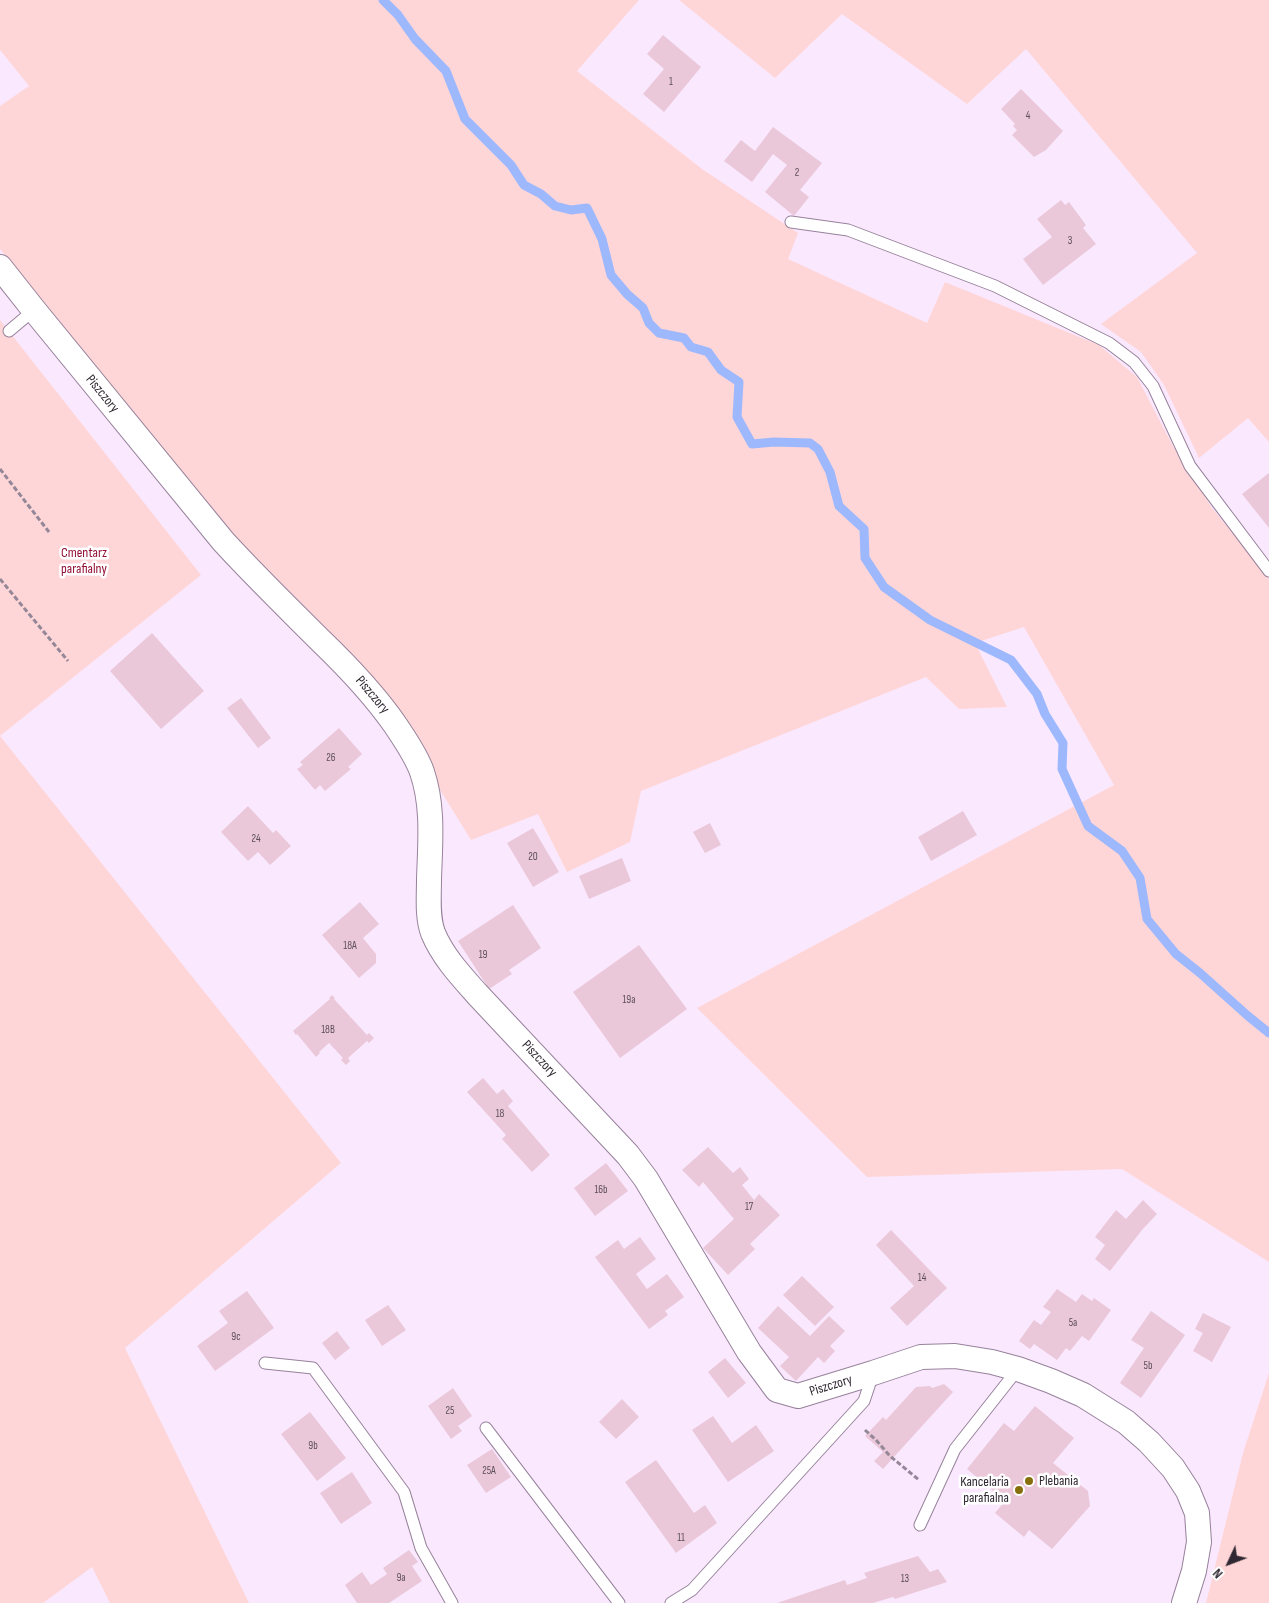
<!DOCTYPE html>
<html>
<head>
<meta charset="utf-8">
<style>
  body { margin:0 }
  #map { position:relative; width:1269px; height:1603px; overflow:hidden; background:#fae8fe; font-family:"Sofia Sans Condensed",sans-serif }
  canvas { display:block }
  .north { position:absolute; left:1204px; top:1538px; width:50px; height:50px; -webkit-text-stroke:4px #fff; paint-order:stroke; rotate:227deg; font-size:14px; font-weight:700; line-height:20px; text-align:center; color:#2f2731 }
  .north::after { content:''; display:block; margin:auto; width:18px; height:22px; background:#2f2731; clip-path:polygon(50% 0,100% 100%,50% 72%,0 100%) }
</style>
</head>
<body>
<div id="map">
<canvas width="1269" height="1603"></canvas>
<div class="north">N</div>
</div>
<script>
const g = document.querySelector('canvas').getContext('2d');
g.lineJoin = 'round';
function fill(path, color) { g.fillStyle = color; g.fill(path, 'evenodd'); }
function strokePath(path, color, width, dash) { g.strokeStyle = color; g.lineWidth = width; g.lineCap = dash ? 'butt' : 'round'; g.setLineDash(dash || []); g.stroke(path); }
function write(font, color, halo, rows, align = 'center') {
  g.font = font + ' "Sofia Sans Condensed",sans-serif'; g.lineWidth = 5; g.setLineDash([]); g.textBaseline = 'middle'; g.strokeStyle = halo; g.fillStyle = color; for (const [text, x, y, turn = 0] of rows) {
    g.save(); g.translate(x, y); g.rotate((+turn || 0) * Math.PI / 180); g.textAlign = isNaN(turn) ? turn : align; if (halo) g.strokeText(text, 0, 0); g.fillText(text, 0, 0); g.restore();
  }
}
fill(new Path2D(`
  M0 0H639L577 71 702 169 798 233 788 259 927 323 945 282 1099 345 1137 377 1174 448 1212 508 1269 578V1262L1122 1169 867 1177 697 1008 1114 785 1024 627 975 643 1007 707 959 709 926 677 641 791 630 842 567 872 538 814 471 840 376 686 239 545 0 249V106L29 86 0 50Z
  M679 0H1269V442L1248 418 1199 458 1164 385 1141 352 1101 324 1197 253 1026 49 967 104 842 14 775 78Z
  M0 320 201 575 0 736 341 1163 125 1348 249 1603H110L92 1567 43 1603H0Z
  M1269 1373V1603H1206L1243 1453Z`), '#ffd6d8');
strokePath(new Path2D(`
  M383 0 398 15 415 39 446 71 465 119 511 165 524 185 541 194 555 206 571 210 587 208 602 239 611 275 627 294 643 308 649 323 659 333 684 338 691 347 708 352 721 370 739 382 737 417 752 444 774 442 810 443 818 449 830 472 839 506 864 529 865 558 884 587 930 620 1011 660 1037 694 1045 714 1063 743 1062 769 1088 826 1122 851 1140 878 1147 919 1176 954 1200 973 1248 1016 1269 1033`), '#9db8fd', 9);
fill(new Path2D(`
  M663 35 701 67 664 112 643 94 664 69 647 54Z
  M1021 89 1063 131 1046 150 1034 157 1012 135 1017 130 1013 126 1015 124 1001 109Z
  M773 127 822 163 800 190 809 197 794 216 765 192 787 165 773 154 752 182 724 161 741 140 755 151Z
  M1061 200 1065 205 1069 202 1086 225 1083 228 1096 244 1043 285 1023 259 1052 237 1037 219Z
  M1269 473V528L1242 494Z
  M152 633 204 691 161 729 110 671Z
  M241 698 271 738 258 748 227 708Z
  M339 728 362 754 348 767 351 769 325 791 320 785 315 790 297 769 303 765 300 762Z
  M248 806 273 833 276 830 291 846 270 865 258 852 248 861 221 832Z
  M963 811 977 835 931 861 918 837Z
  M710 823 721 845 705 853 693 832Z
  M533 828 559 872 533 887 507 843Z
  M622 858 631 881 589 899 579 876Z
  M360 902 379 924 363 938 376 954V963L359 978 322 935Z
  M513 905 541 948 509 970 512 974 489 989 458 941Z
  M639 945 687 1009 620 1058 573 992Z
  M332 995 335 998 334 999 367 1035 369 1033 374 1038 369 1043 367 1041 348 1058 350 1061 346 1065 341 1060 343 1058 329 1043 319 1052 320 1053 316 1057 297 1034 296 1035 293 1031 330 999 329 998Z
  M483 1078 497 1094 503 1089 513 1101 508 1106 550 1155 532 1172 502 1139 506 1135 467 1092Z
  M708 1147 733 1173 740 1167 749 1179 742 1185 754 1200 759 1194 780 1215 750 1244 755 1249 728 1275 703 1248 734 1219 703 1182 699 1187 682 1170Z
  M606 1163 628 1191 595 1216 574 1188Z
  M1143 1200 1157 1214 1142 1230 1110 1271 1095 1259 1105 1245 1095 1237 1116 1210 1126 1219Z
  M891 1230 947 1288 907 1326 890 1308 914 1286 876 1245Z
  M640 1237 656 1259 636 1274 647 1289 667 1274 684 1297 665 1311 668 1315 649 1329 595 1257 618 1240 624 1249Z
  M802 1276 834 1307 815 1326 783 1295Z
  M1057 1289 1076 1302 1082 1294 1092 1301 1094 1298 1111 1310 1089 1341 1082 1336 1070 1351 1066 1348 1057 1360 1034 1344 1030 1349 1019 1341 1034 1320 1041 1325 1051 1312 1043 1307Z
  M247 1291 274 1328 215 1371 197 1346 228 1323 219 1311Z
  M388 1305 406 1330 382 1346 365 1320Z
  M778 1306 810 1336 829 1316 845 1331 830 1346 835 1351 824 1363 818 1357 796 1381 780 1366 789 1357 758 1328Z
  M1151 1311 1185 1335 1141 1398 1120 1383 1144 1348 1131 1340Z
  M1203 1313 1231 1327 1212 1362 1193 1351 1203 1333 1195 1329Z
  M337 1331 350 1348 335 1360 322 1343Z
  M725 1358 746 1383 728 1398 708 1372Z
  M944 1384 953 1392 883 1469 874 1461 883 1452 865 1436 883 1417 886 1420 916 1387 930 1386 932 1388Z
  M453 1388 472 1416 458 1426 462 1431 451 1439 428 1406Z
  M622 1399 639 1417 616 1439 599 1422Z
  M1035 1406 1074 1438 1053 1463 1088 1491 1090 1506 1052 1549 1029 1530 1024 1537 995 1513 1005 1501 967 1469 1004 1423 1014 1431Z
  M310 1412 346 1458 317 1481 281 1434Z
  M713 1416 732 1443 756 1425 774 1451 728 1482 692 1430Z
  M492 1449 511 1477 486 1493 467 1465Z
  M656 1460 694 1513 705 1505 717 1523 676 1553 625 1482Z
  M352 1472 372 1503 341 1524 320 1493Z
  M409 1550 418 1562 412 1566 422 1581 389 1603H357L345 1585 362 1572 371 1585 387 1574 383 1568Z
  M918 1556 930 1572 938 1569 947 1582 895 1599 893 1597 873 1603H777L845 1580 847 1585 867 1578 864 1573Z`), '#eac8d9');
const service = new Path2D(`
  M791 222 848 230 995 286 1109 343 1134 362 1153 386 1190 466 1269 571
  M9 331 34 310
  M265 1363 313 1368 404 1492 421 1548 452 1603
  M486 1428 619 1603
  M920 1525 955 1449 1018 1369
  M671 1603 692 1590 864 1401 873 1374`);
const minor = new Path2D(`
  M0 267 34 310 223 541C254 575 288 608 321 641 348 667 374 694 396 726 405 740 416 755 422 772 434 807 430 844 429 880 429 897 427 917 433 933 443 957 461 976 477 994L628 1155 646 1179 749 1352 777 1390 798 1396 873 1373 921 1357 955 1356 992 1362 1018 1369 1051 1381 1083 1395 1126 1422 1149 1442 1173 1468 1188 1491 1197 1513 1199 1542 1194 1571 1184 1603`);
strokePath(service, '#97829b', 13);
strokePath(minor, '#97829b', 26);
strokePath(new Path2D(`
  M0 469 49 532
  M0 579 68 661
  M865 1430 876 1440 890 1456 919 1480`), '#948797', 3, [5, 2.5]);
strokePath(service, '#fff', 11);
strokePath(minor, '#fff', 24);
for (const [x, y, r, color] of [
  [1029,1481,5,"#866e0c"],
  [1019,1490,5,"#866e0c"]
]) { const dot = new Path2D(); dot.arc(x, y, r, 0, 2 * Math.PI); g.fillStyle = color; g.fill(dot); strokePath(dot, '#fff', 2); }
write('11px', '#5e4f5b', null, [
  ["1",671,82],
  ["4",1028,116],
  ["2",797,173],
  ["3",1070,241],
  ["26",331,758],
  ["24",256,839],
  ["20",533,857],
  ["18A",350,946],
  ["19",483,955],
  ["19a",629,1000],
  ["18B",328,1030],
  ["18",500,1114],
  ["16b",601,1190],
  ["17",749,1207],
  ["14",922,1278],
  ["5a",1073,1323],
  ["9c",236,1337],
  ["5b",1148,1366],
  ["25",450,1411],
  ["9b",313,1446],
  ["25A",489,1471],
  ["11",681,1538],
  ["9a",401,1578],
  ["13",905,1579]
]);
write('14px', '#2f2731', '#fff', [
  ["Piszczory",102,394,51],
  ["Piszczory",372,695,50],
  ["Piszczory",539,1059,47],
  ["Piszczory",831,1386,-17]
]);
write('14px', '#911034', '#fff', [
  ["Cmentarz",84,553],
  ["parafialny",84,569]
]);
write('14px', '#2f2731', '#fff', [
  ["Plebania",1039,1481],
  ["Kancelaria",1009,1482,"right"],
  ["parafialna",1009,1498,"right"]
], 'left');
</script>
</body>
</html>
